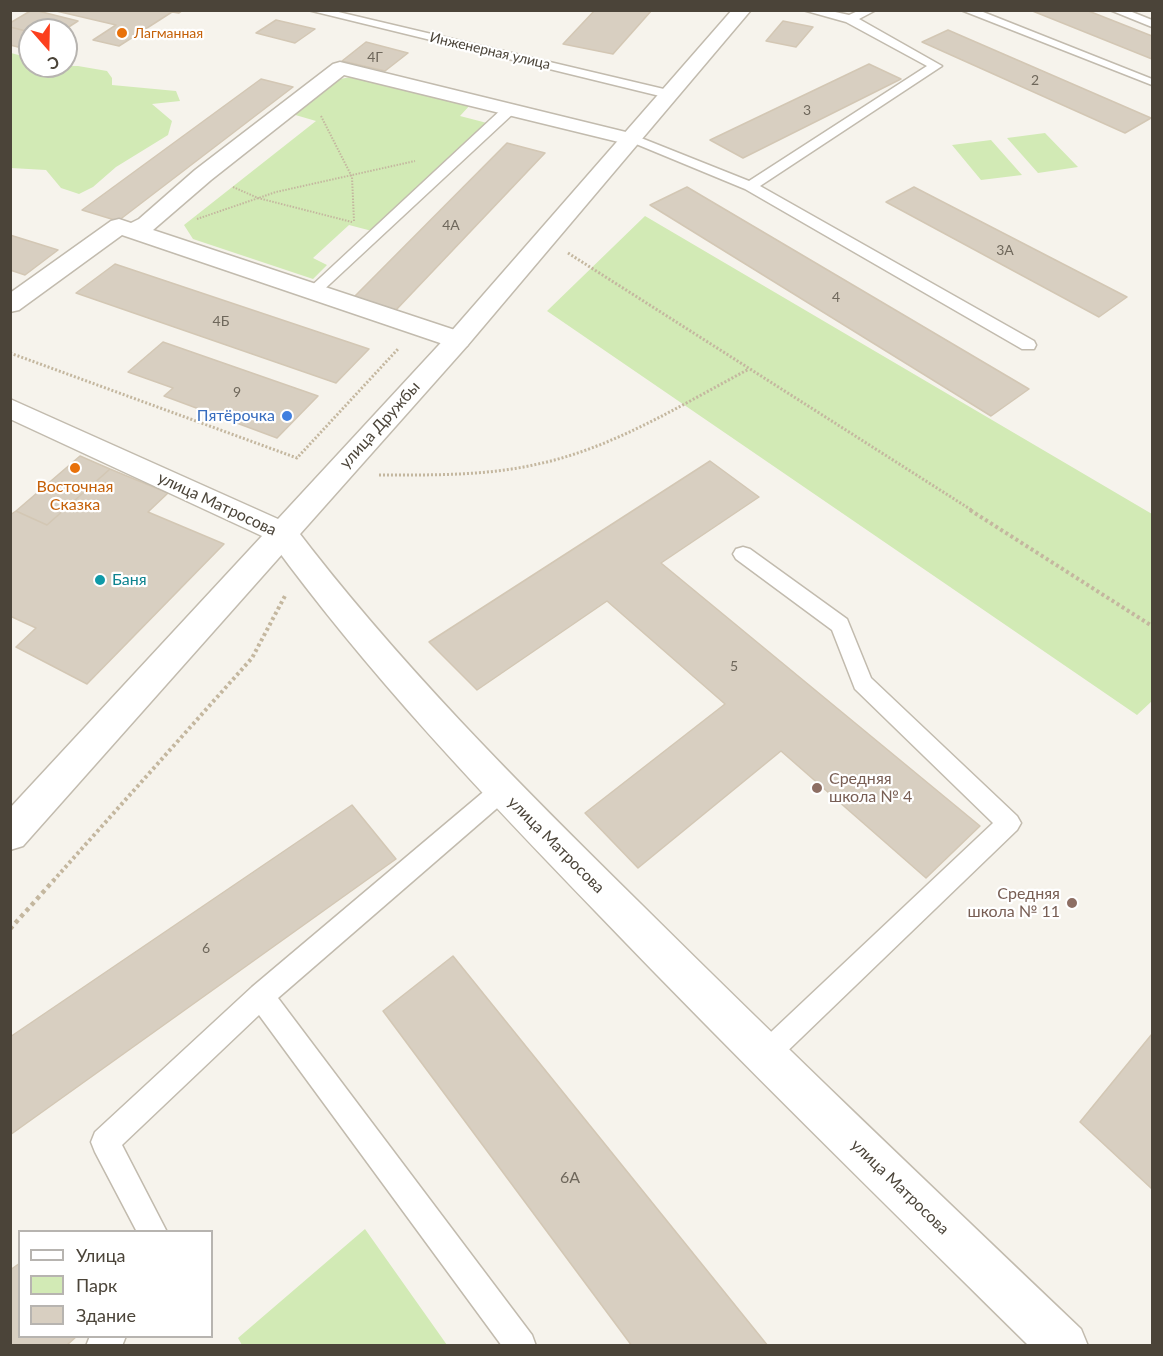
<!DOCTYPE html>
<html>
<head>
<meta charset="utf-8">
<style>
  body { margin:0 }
  #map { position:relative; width:1163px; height:1356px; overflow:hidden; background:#f6f3ec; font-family:Lato,sans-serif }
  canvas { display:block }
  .frame { position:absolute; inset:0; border:12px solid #4b4439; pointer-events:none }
  .legend { position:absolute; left:18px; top:1230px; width:195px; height:108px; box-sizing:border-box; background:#fff; border:2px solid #b7b4b0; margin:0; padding:8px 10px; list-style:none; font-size:18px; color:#4b4439 }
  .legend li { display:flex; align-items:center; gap:12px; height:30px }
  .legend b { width:30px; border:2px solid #b7b4b0 }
  .north { position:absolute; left:18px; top:18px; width:60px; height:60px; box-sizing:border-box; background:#fff; border:2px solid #b7b4b0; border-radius:50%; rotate:160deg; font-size:16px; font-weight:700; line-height:24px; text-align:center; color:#4b4439 }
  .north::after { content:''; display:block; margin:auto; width:21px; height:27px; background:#fc3f1d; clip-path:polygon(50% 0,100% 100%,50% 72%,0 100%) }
</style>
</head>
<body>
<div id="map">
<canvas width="1163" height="1356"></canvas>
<div class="frame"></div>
<ul class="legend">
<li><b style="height:8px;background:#fff"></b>Улица</li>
<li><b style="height:16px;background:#d2eab5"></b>Парк</li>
<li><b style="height:16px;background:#d8cfc1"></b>Здание</li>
</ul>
<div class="north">С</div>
</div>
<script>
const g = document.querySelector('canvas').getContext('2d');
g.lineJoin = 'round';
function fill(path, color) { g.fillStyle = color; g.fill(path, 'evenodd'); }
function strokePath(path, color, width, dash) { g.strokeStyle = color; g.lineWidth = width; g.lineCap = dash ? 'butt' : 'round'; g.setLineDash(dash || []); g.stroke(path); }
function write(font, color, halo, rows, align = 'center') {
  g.font = font + ' Lato,sans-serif'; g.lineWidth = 4.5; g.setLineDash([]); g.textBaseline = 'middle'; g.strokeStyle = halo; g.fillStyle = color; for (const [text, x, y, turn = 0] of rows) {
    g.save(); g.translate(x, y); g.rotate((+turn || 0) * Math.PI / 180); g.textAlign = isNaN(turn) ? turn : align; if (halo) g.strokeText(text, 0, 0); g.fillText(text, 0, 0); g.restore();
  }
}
fill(new Path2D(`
  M11 53 30 58V66H78L107 71 112 78V85L176 91 180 101 152 104 172 121 168 135 116 167 93 187 79 194 61 188 46 170 11 168Z
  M356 76 471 104 460 116 487 123 372 231 349 225 313 258 327 265 313 279 193 239 184 225 316 121 292 114 340 79Z
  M1045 133 1078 167 1038 173 1007 138Z
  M991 140 1022 175 981 180 952 145Z
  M645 216 1152 514V701L1137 715 547 311Z
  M365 1229 447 1345H242L238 1338Z`), '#d2eab5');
const building = new Path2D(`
  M32 10H34L78 21 64 30H30V32L10 27V23Z
  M52 10H183L179 13 172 12 119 46 93 40 116 25Z
  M595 10H652L613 54 563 44Z
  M1030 10H1086L1152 36V59Z
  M276 20 315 29 295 43 256 33Z
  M783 21 813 27 796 47 766 41Z
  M10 27 30 32V50L10 45Z
  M948 30 1151 118 1125 133 922 42Z
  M366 42 408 53 385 71 342 61Z
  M869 64 901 79 743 158 710 140Z
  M261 79 293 87 118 221 82 210Z
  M507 143 545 153 396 310 354 297Z
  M687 187 1029 389 991 416 650 205Z
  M914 187 1127 297 1099 317 886 202Z
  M10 235 58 250 25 275 10 270Z
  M115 264 369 349 336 383 76 293Z
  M163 342 318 396 277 438 164 396 173 388 128 372Z
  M80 456 110 469 47 525 16 511Z
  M710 461 759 497 661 563 980 826 926 878 781 751 638 868 585 813 725 704 607 601 477 690 429 642Z
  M110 469 168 493 148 512 224 544 87 684 16 647 36 628 10 616V515L16 511 47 525Z
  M352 805 396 859 10 1135V1037Z
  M453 956 768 1346H632L383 1011Z
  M1152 1034V1189L1080 1122Z
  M20 1263V1336H77L66 1346H10V1270Z`);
fill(building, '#d8cfc1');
strokePath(building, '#d3c7b4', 1.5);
const service = new Path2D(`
  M308 10H330L668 90 674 94 668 98Z
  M803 10H826L849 15 860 10H876L859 19 942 66 760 186 1034 341 1036 345 1034 349H1022L745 189 624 139 631 135 636 136 749 181 927 66 846 22Z
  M961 10H978L1152 79V85Z
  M1110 10H1127L1152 20V27Z
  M510 105 515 106V112L317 296H307L304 293 307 290 505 106Z
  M743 547 750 549 847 619 871 678 1017 816 1021 823 1017 830 773 1065 764 1069 755 1065 751 1056 755 1047 993 823 855 689 832 630 736 559 733 554 736 549Z
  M502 780 510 783 513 790 510 797 278 998 532 1335 536 1346H502L259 1015 122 1145 167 1232H137L95 1152 91 1142 95 1132 252 987 494 783Z
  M90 1336H126L122 1346H86Z`);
const minor = new Path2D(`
  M340 62 638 135 641 139 638 143 631 145 344 75 211 180 153 230 467 334 471 340 467 346 458 348 449 346 122 235 19 310 10 312V293L111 221 119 219 131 223 139 219 195 170 333 64Z
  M282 522 293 525C397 662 518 783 641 904 786 1048 933 1188 1081 1329L1088 1346H1029C884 1203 738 1060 597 913 482 794 369 675 271 541L267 533 271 525Z`);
const tertiary = new Path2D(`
  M732 10H751L467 346 23 846 10 850V808L262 536 10 419V399L278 519 449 334Z`);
strokePath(service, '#c2bbae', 3);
strokePath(minor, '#c2bbae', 3);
strokePath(tertiary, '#c2bbae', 3);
strokePath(new Path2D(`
  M321 116 352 177 354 221
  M233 187 258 198 352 222
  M197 219 276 192 415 161`), '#c4b79f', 2, [1.5, 1.5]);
strokePath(new Path2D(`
  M568 253 973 511
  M10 353 297 458 398 349
  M379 475C432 475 486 476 538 464 613 448 681 405 749 369`), '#c4b79f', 3, [2, 2]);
strokePath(new Path2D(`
  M970 510 1152 626
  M53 881 252 658 286 594`), '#c4b79f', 4, [3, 3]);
strokePath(new Path2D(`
  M10 929 54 880`), '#c4b79f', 4.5, [4, 4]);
fill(service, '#fff');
fill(minor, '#fff');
fill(tertiary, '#fff');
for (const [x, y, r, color] of [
  [122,33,6,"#e8710a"],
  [287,416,6,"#3f7fe0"],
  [75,468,6,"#e8710a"],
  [100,580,6,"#0f9aa8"],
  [817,788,6,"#8d6e63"],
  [1072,903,6,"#8d6e63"]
]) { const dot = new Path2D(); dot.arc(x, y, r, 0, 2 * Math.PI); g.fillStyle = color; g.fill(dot); strokePath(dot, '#fff', 2); }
write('14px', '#c56008', '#fff', [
  ["Лагманная",134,33]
], 'left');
write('14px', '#4b4439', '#fff', [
  ["Инженерная улица",490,51,13]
]);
write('14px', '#6e675b', null, [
  ["4Г",375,57],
  ["2",1035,80],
  ["3",807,110],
  ["4А",451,225],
  ["3А",1005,250],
  ["4",836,297],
  ["4Б",221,321],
  ["9",237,392],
  ["5",734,666],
  ["6",206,948]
]);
write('16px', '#366cbe', '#fff', [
  ["Пятёрочка",275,416]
], 'right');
write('16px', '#4b4439', '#fff', [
  ["улица Дружбы",380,425,-48],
  ["улица Матросова",217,504,25],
  ["улица Матросова",556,845,45],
  ["улица Матросова",900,1187,44]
]);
write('16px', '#c56008', '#fff', [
  ["Восточная",75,487],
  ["Сказка",75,505]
]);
write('16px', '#0d838f', '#fff', [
  ["Баня",112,580]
], 'left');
write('16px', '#785e54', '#fff', [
  ["Средняя",829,779],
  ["школа № 4",829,797],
  ["Средняя",1060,894,"right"],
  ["школа № 11",1060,912,"right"]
], 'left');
write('16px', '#6e675b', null, [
  ["6А",570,1178]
]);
</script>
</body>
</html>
